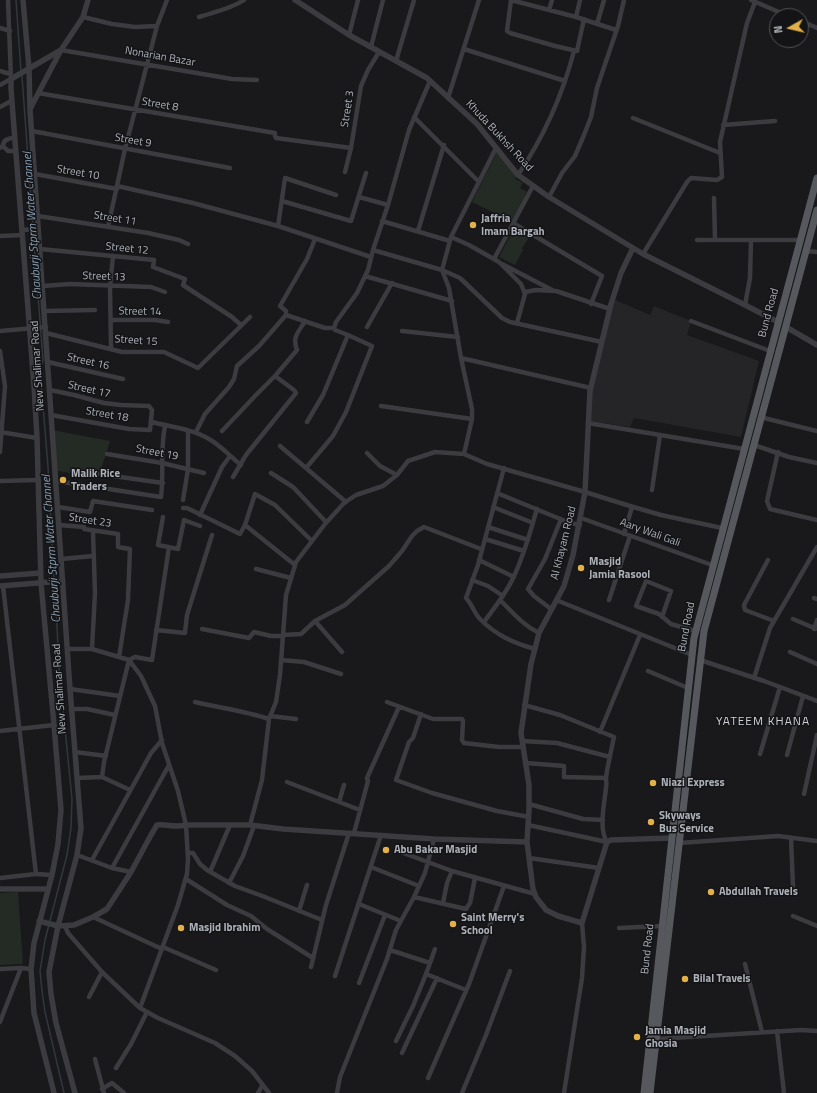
<!DOCTYPE html>
<html>
<head>
<meta charset="utf-8">
<style>
  body { margin:0 }
  #map { position:relative; width:817px; height:1093px; overflow:hidden; background:#19191b; font-family:"Titillium Web",sans-serif }
  canvas { display:block }
  .north { position:absolute; left:769px; top:8px; width:40px; height:40px; box-sizing:border-box; background:#141416; border:1px solid #515357; border-radius:50%; rotate:262deg; font-size:11px; font-weight:700; line-height:16px; text-align:center; color:#adb1b9 }
  .north::after { content:''; display:block; margin:auto; width:14px; height:18px; background:#e2b04a; clip-path:polygon(50% 0,100% 100%,50% 72%,0 100%) }
</style>
</head>
<body>
<div id="map">
<canvas width="817" height="1093"></canvas>
<div class="north">N</div>
</div>
<script>
const g = document.querySelector('canvas').getContext('2d');
g.lineJoin = 'round';
function fill(path, color) { g.fillStyle = color; g.fill(path, 'evenodd'); }
function strokePath(path, color, width, dash) { g.strokeStyle = color; g.lineWidth = width; g.lineCap = dash ? 'butt' : 'round'; g.setLineDash(dash || []); g.stroke(path); }
function write(font, color, halo, rows, align = 'center') {
  g.font = font + ' "Titillium Web",sans-serif'; g.lineWidth = 3; g.setLineDash([]); g.textBaseline = 'middle'; g.strokeStyle = halo; g.fillStyle = color; for (const [text, x, y, turn = 0] of rows) {
    g.save(); g.translate(x, y); g.rotate((+turn || 0) * Math.PI / 180); g.textAlign = isNaN(turn) ? turn : align; if (halo) g.strokeText(text, 0, 0); g.fillText(text, 0, 0); g.restore();
  }
}
fill(new Path2D(`
  M613 299 650 315 654 306 691 321 687 335 759 361 741 437 634 418 630 427 590 421 591 388Z`), '#252528');
fill(new Path2D(`
  M498 150 518 175 515 179 523 183 520 188 527 192 525 195 527 196 513 222 472 202Z
  M515 227 530 236 522 248 523 250 515 265 499 257Z
  M52 430 110 441 98 479 55 470Z
  M18 892 23 964 0 965V893Z`), '#232b24');
strokePath(new Path2D(`
  M16 0 21 72
  M22 76 33 227
  M33 231 43 360 40 369 48 467 54 580
  M55 584 59 668 72 799 71 828 67 855 45 940 40 971 42 991 45 1012 64 1093`), '#30383e', 1.5);
strokePath(new Path2D(`
  M511 0 507 31 510 33 555 46 577 51 584 19
  M511 0 576 17 616 30
  M751 0 788 16
  M549 10 552 0
  M83 17 112 24 135 27 157 26
  M199 17C214 12 231 9 244 0
  M576 17 580 0
  M801 21 817 28
  M597 24 604 0
  M0 28 10 31
  M349 35 358 0
  M371 47 383 0
  M464 49 565 81
  M61 50 232 79 257 80
  M396 61 414 0
  M0 71 10 74
  M0 85 11 79 8 0
  M38 93 275 133V136L276 138 351 148
  M448 98 479 0
  M0 107 11 101
  M414 117 479 182
  M633 118 720 153
  M723 125 775 121
  M32 131 230 168
  M3 146C3 139 9 138 15 138
  M0 148 3 146 8 151H16
  M345 172 351 148 361 86 368 70 379 52
  M35 174 117 189
  M518 175C545 135 562 97 574 51
  M117 186 193 203 278 226 371 257
  M359 197 388 205
  M549 197 562 173 575 156 584 135 591 117 597 88 618 26 624 0
  M714 198 715 240
  M282 201 351 221 366 173
  M38 216 148 233 179 240 188 244
  M382 221 450 241
  M513 223 602 276 591 304
  M278 226 285 178 336 195
  M108 227 125 149 157 26 167 0
  M22 230 39 229
  M418 231 444 145
  M0 236 23 235
  M451 237 469 245 499 262 521 284 525 294 517 323
  M697 240H800
  M40 249 154 260 153 267 185 279 183 285 232 317 241 325
  M373 250 442 270 460 278 502 318 510 322 602 342
  M806 251 817 252
  M643 254 687 182 691 178 717 180 722 177 720 142 747 23 755 2
  M494 259 533 186
  M502 264 554 291
  M365 276 452 301
  M43 286 70 284 151 287 165 292
  M525 292 536 290 556 291 610 309
  M745 305 750 278 751 240
  M45 311 95 310
  M286 315 325 328H334L335 330 348 335 323 395 307 422
  M286 315V311L280 306 307 259 315 239
  M111 320H155L168 322
  M691 321 770 351
  M367 327 392 283
  M334 328 336 322 357 293 368 270 373 250 388 205 409 130 430 81
  M0 331 46 327
  M402 331 458 337
  M46 333 122 352H164L198 368 250 317
  M111 349 110 286 113 256
  M0 351 5 386 0 452
  M461 358 591 388
  M48 362 123 379
  M50 390 74 395 104 403 121 405 149 406 152 410 150 430 129 429 51 415
  M381 406 472 419
  M760 417 817 431
  M151 420 152 422C171 427 193 429 209 439 220 445 231 457 241 465
  M588 423 744 449
  M222 431 256 395 275 376 297 350C292 337 298 333 305 321
  M0 432 37 438
  M196 432 205 414 229 387 234 379 237 366 259 346 286 315
  M754 445 789 457 817 463
  M280 446 346 502
  M778 452 767 501 770 509 817 520
  M367 453 380 466 397 475
  M107 454 162 463 204 473
  M464 454 472 419V409L461 358 449 288 442 270 451 237 495 150
  M306 468 333 436 346 412 372 346 348 335
  M504 468 478 565 466 598C472 604 474 613 480 619 496 635 513 643 535 649
  M271 473 293 487 326 522
  M99 474 163 483
  M233 477 246 455 296 393 294 390 275 376
  M0 481 38 480
  M56 481 161 497C164 473 160 450 165 426
  M652 490 660 435
  M497 493 570 523 580 525
  M183 500 188 469V431
  M58 507 90 512 93 501 152 510
  M493 507 533 523
  M183 508H187L240 534 245 525 255 494 275 505 312 541
  M200 515 222 467 230 456
  M163 517 158 545 178 549 184 520 200 526
  M581 518 712 565
  M59 525 84 527V529L118 534V547L130 549 128 600 119 657
  M245 525 295 565
  M488 527 528 540
  M624 534 632 507
  M485 539 524 551
  M61 559 93 556
  M479 560 514 577
  M768 560 744 605 745 610 774 621
  M256 569 291 578
  M472 580 488 586 503 596
  M3 586 36 874
  M814 598 817 599
  M500 600C512 612 523 625 539 633
  M556 600 692 655
  M609 600 630 536
  M551 609 534 596 528 589 545 559 561 519
  M662 617 671 591 646 581 636 606 659 614 671 624 695 631
  M793 619 814 628
  M315 621 342 652
  M484 622C494 608 506 594 513 578 524 556 530 532 537 509
  M202 629 249 638 254 632 271 636H283
  M815 629H814L817 620
  M156 630 185 633 187 615 212 535
  M283 635 301 634 315 621 345 605 389 566 402 551 412 536 417 531 424 527 481 549
  M68 649H92L119 657 129 660 141 676 155 706 162 743 178 791 186 825 188 859 187 874 178 905 140 1008
  M92 649 95 593 93 531
  M790 652 817 664
  M281 660 304 662 341 674
  M700 660 764 681 817 701
  M648 671 688 688
  M754 678 770 628 817 547
  M70 689 120 696
  M195 702C220 708 245 711 269 719
  M387 702 433 719H462L463 721 462 740 464 743 499 747H523
  M524 705 560 715 614 737C611 751 608 764 606 777 606 781 607 784 606 787 605 802 598 828 607 842
  M72 709H87L115 715
  M421 714 413 738 409 742 396 780 432 793 497 811 529 817
  M270 716 296 719
  M0 731 54 725
  M600 732 640 635
  M522 741 557 743 610 757
  M75 752 106 756
  M760 754 780 687
  M787 755 803 696
  M526 763 564 766V777L606 778
  M102 777 104 762 129 660 135 657 152 660 169 547
  M77 778 102 777 130 790
  M287 782 360 810
  M804 794 817 735
  M339 802 344 785
  M529 804 583 819 603 820
  M250 825 262 780 269 719 276 702 280 675 286 595 296 562 325 524 344 503 356 495 383 486 397 475 408 461 435 452 464 454 487 464 585 492 630 506 661 515 722 528
  M528 825 607 842
  M354 833 368 781 367 778 399 707
  M791 838 793 887
  M679 843 778 836 817 841
  M398 851 452 871 535 894
  M188 853H193L200 864 207 870 235 886 265 897 322 920
  M77 855 112 868 131 872
  M529 858 599 868
  M92 860 151 753 162 740
  M371 867 419 886
  M112 868 169 765
  M210 872 230 825
  M0 878 36 874 52 875
  M186 879 227 905 251 916 267 929 313 958
  M229 883 243 856 254 826
  M414 897 466 909 470 903 475 878
  M443 903 447 883 452 871
  M359 904 401 921
  M299 911 307 885
  M793 916 817 926
  M93 917 162 949
  M65 926 68 933 102 972 140 1008 158 1018 215 1043 235 1056 252 1071 269 1093
  M619 928 661 926
  M163 947 216 970
  M390 950 430 963 426 974 466 990
  M430 963 435 949
  M745 964 762 1032
  M311 967 326 905 349 833
  M0 969 21 968
  M335 976 381 835
  M359 983 385 915
  M89 997 102 972
  M0 1022 21 968 31 969
  M777 1031 784 1093
  M657 1039 801 1030 817 1031
  M396 1041 413 1006 426 974
  M402 1053 437 978
  M95 1059 104 1093
  M116 1068 131 1044 147 1012
  M428 1078 469 984 504 886
  M102 1089 112 1083 124 1093
  M258 1093 262 1086
  M337 1093 340 1077 387 959 396 930 414 897 425 873 434 839
  M462 1093 486 1035 510 971
  M564 1093 582 978 584 947 582 923`), '#3b3b40', 4.5);
strokePath(new Path2D(`
  M23 0 29 68 30 110 70 689 81 828 77 855 58 926 49 972 51 994 56 1023 75 1093
  M295 0 349 35 427 78 477 124 518 175 549 197 643 254 745 305 778 322
  M30 109 61 50 83 17 88 0
  M633 248 621 273 611 304 590 391 585 492 573 555 564 586 539 633 531 664 521 733 529 785V810L527 842 533 889 536 897 546 910 558 916 582 923 607 842 611 840 672 838
  M786 327 817 345
  M0 576 41 573
  M0 586 63 581
  M0 889H48
  M39 921 58 926 74 925 93 917 107 909 131 872 151 835 157 825C168 824 175 828 186 825H250L283 829 434 839 527 842
  M54 1093 34 1013 31 969 34 943 52 875 58 844 61 810 54 725 41 583 37 438 34 386 11 89V79L61 50`), '#3b3b40', 5.5);
strokePath(new Path2D(`
  M644 1093 694 638 817 178
  M650 1093 704 631 817 210`), '#57585e', 7);
for (const [x, y, r, color] of [
  [473,225,4,"#e2b04a"],
  [63,480,4,"#e2b04a"],
  [581,568,4,"#e2b04a"],
  [653,783,4,"#e2b04a"],
  [651,822,4,"#e2b04a"],
  [386,850,4,"#e2b04a"],
  [711,892,4,"#e2b04a"],
  [453,924,4,"#e2b04a"],
  [181,928,4,"#e2b04a"],
  [685,979,4,"#e2b04a"],
  [637,1037,4,"#e2b04a"]
]) { const dot = new Path2D(); dot.arc(x, y, r, 0, 2 * Math.PI); g.fillStyle = color; g.fill(dot); strokePath(dot, '#141416', 1.5); }
write('11px', '#adb1b9', '#141416', [
  ["Nonarian Bazar",160,57,10],
  ["Street 8",160,105,10],
  ["Street 3",348,109,-81],
  ["Khuda Bukhsh Road",499,136,47],
  ["Street 9",133,141,10],
  ["Street 10",78,173,10],
  ["Street 11",115,219,9],
  ["Street 12",127,249,6],
  ["Street 13",104,277,2],
  ["Street 14",140,312,1],
  ["Bund Road",769,313,-75],
  ["Street 15",136,341,4],
  ["Street 16",88,362,13],
  ["New Shalimar Road",38,366,-94],
  ["Street 17",89,390,13],
  ["Street 18",107,415,10],
  ["Street 19",157,453,11],
  ["Street 23",90,521,9],
  ["Aary Wali Gali",650,533,20],
  ["Al Khayam Road",564,543,-76],
  ["Bund Road",687,627,-79],
  ["New Shalimar Road",60,689,-94],
  ["Bund Road",648,949,-84]
]);
write('bold 11px', '#adb1b9', '#141416', [
  ["Jaffria",481,219],
  ["Imam Bargah",481,232],
  ["Malik Rice",71,474],
  ["Traders",71,487],
  ["Masjid",589,562],
  ["Jamia Rasool",589,575],
  ["Niazi Express",661,783],
  ["Skyways",659,816],
  ["Bus Service",659,829],
  ["Abu Bakar Masjid",394,850],
  ["Abdullah Travels",719,892],
  ["Saint Merry's",461,918],
  ["School",461,931],
  ["Masjid Ibrahim",189,928],
  ["Bilal Travels",693,979],
  ["Jamia Masjid",645,1031],
  ["Ghosia",645,1044]
], 'left');
write('italic 12px', '#879db1', '#141416', [
  ["Chauburji Stprm Water Channel",33,226,-94],
  ["Chauburji Stprm Water Channel",52,549,-94]
]);
g.letterSpacing = '1px';
write('12px', '#cdd0d6', '#141416', [
  ["YATEEM KHANA",763,722]
]);
g.letterSpacing = '0px';
</script>
</body>
</html>
